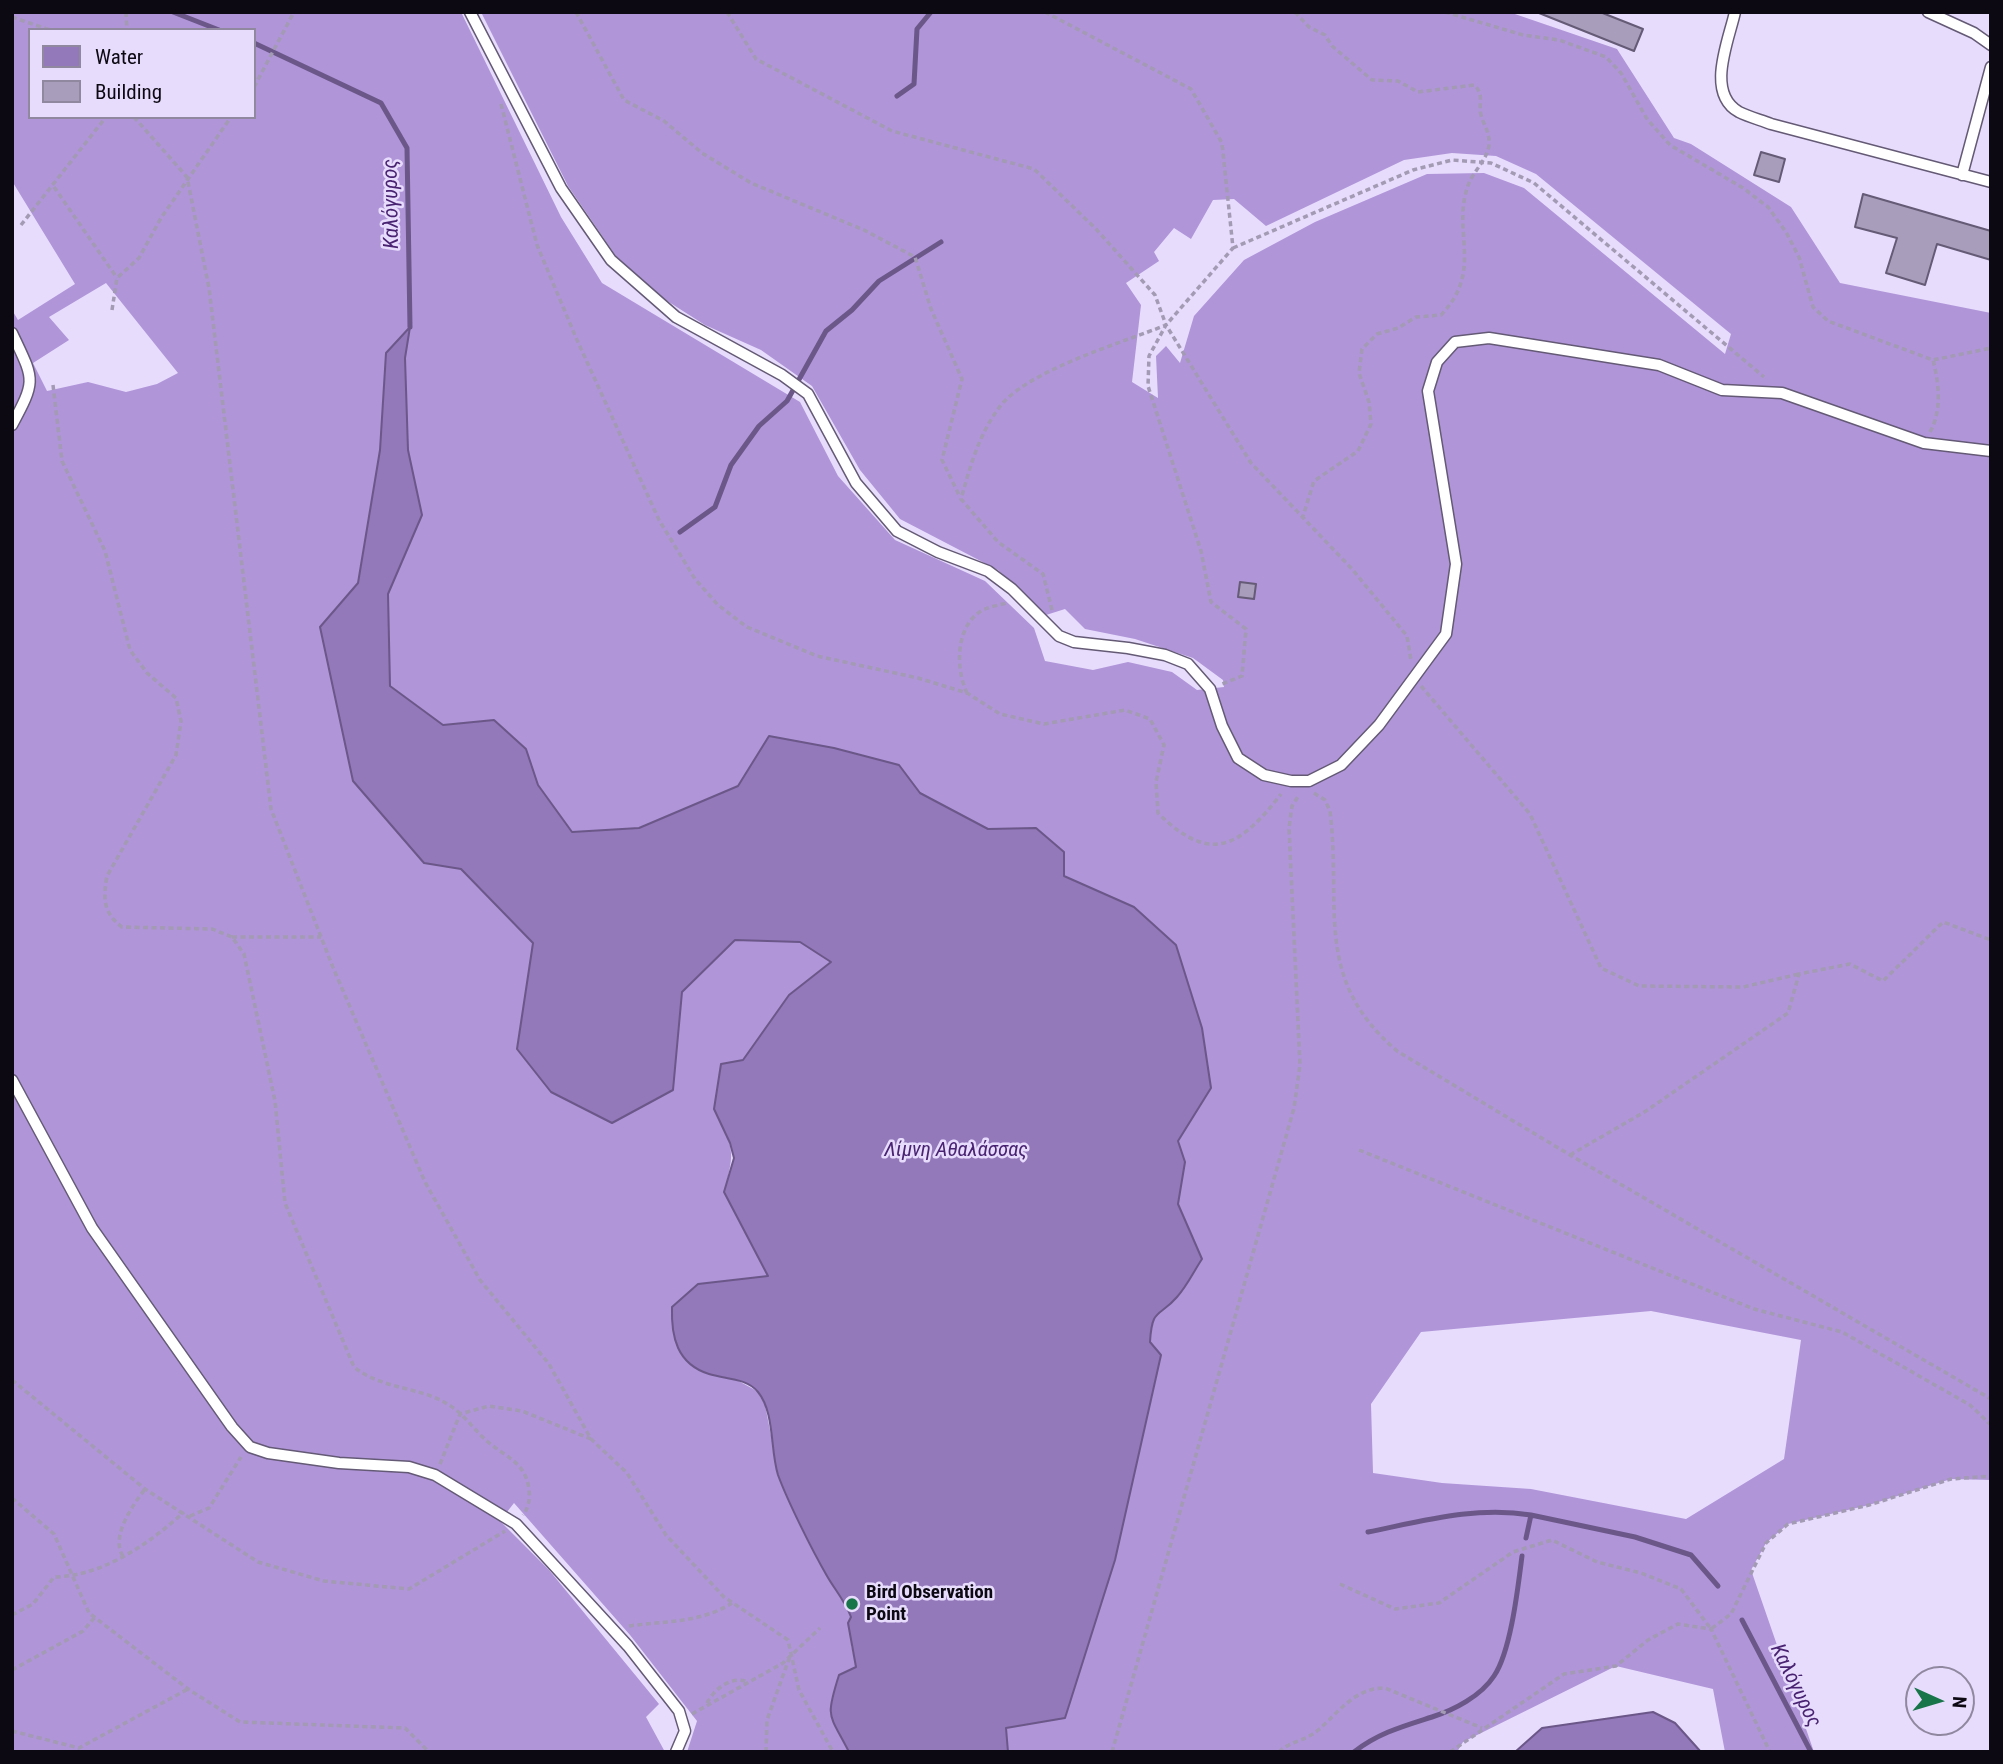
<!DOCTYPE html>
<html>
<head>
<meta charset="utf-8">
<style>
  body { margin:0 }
  #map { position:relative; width:2003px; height:1764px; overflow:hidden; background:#e7dcfc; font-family:"Roboto Condensed",sans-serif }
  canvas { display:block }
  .frame { position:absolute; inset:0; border:14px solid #0d0913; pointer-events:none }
  .legend { position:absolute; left:28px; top:28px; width:228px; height:91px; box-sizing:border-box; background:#e7dcfc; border:2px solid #90889f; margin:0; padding:9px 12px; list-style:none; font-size:21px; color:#0d0913 }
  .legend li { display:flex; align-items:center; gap:14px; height:35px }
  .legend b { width:35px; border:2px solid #90889f }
  .north { position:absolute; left:1905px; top:1666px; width:70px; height:70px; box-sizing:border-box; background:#e7dcfc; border:2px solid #90889f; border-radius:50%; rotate:94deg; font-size:19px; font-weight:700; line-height:28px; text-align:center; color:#0d0913 }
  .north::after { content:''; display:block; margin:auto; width:24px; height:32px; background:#18754a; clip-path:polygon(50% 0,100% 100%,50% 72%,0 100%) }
</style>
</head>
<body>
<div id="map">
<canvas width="2003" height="1764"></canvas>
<div class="frame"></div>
<ul class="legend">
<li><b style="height:19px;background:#9378ba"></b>Water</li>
<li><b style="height:19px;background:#a89dba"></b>Building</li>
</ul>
<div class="north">N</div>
</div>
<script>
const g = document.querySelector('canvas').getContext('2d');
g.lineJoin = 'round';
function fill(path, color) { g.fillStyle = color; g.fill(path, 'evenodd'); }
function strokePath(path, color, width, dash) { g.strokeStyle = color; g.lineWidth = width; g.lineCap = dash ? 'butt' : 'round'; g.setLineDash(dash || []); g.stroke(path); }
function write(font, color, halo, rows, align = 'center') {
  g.font = font + ' "Roboto Condensed",sans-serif'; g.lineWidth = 5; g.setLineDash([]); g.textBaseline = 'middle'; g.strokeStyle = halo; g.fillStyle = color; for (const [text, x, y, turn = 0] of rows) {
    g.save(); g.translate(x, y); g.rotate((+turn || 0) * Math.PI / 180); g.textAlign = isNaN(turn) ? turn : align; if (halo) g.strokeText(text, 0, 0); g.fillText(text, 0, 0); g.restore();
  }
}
fill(new Path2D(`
  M12 12H461L561 217 602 283 800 402 838 476 895 540 985 581 1034 628 1045 661 1093 670 1128 662 1172 672 1197 690 1224 687 1223 680 1193 658 1135 639 1085 629 1065 609 1046 615 998 570 900 519 860 470 812 386 761 350 705 325 661 297 616 256 568 186 481 12H1509L1617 49 1674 138 1691 144 1791 207 1840 283 1991 313V1480L1951 1479 1869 1505 1788 1524 1766 1543 1751 1570 1814 1752H1725L1713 1689 1616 1666 1463 1742 1457 1752H1008L1006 1728 1065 1718 1115 1560 1161 1355 1150 1342C1152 1307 1158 1318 1177 1297 1187 1286 1194 1271 1202 1259L1178 1204 1185 1162 1178 1141 1211 1088 1202 1028 1176 945 1134 907 1064 876 1036 828 988 829 920 793 899 765 834 748 769 736 738 786 639 828 572 832 538 785 526 749 495 721 443 725 389 685 388 594 422 515 408 450 405 358 409 328 386 353 380 450 358 583 320 628 423 863 461 869 533 943 517 1050 673 1090 682 992 735 940 800 942 832 962 789 995 743 1060 714 1109C733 1149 736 1148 724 1192L768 1276 698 1284 708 1374 731 1377 757 1391 765 1405 779 1476 827 1576 843 1599 851 1617V1644L856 1667 839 1675C825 1719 829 1713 849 1752H687L697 1721 630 1635 514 1503 500 1521 549 1570 659 1704 646 1717 665 1752H12V310L18 320 75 284 12 181ZM30 30H254V117H30ZM1452 153 1496 156 1536 174 1731 334 1725 354 1524 188 1484 173 1427 174 1315 222 1244 260 1194 316 1180 363 1166 346 1156 356 1158 398 1132 382 1141 305 1126 283 1159 261 1154 252 1174 228 1191 239 1213 200 1234 199 1266 226 1404 160ZM106 283 178 373 157 384 126 392 88 382 47 391 33 363 69 340 49 317ZM1651 1311 1801 1340 1784 1459 1686 1519 1531 1489 1442 1483 1373 1473 1371 1404 1421 1332Z`), '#b095d9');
const water = new Path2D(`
  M410 327 405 358 408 450 422 515 388 594 390 686 443 725 494 720 526 749 538 785 572 832 639 828 738 786 769 736 834 748 899 765 920 793 988 829 1036 828 1064 852V876L1134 907 1176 945 1202 1028 1211 1088 1178 1141 1185 1162 1178 1204 1202 1259C1194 1271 1187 1286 1177 1297 1159 1318 1152 1307 1150 1342L1161 1355 1115 1560 1065 1718 1006 1728 1008 1752H849C829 1713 825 1719 839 1675L856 1667 848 1623 851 1617C845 1601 835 1590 827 1576 812 1550 788 1502 778 1475 770 1450 775 1413 758 1392 747 1378 725 1379 709 1374 677 1364 671 1337 672 1307L698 1284 768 1276 724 1192 734 1158 730 1143 714 1109 721 1064 743 1060 789 995 831 962 800 942 735 940 682 992 673 1090 612 1123 551 1092 517 1049 533 943 461 869 424 863 353 781 320 627 358 583 380 450 386 353Z
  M1653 1712 1675 1723 1701 1752H1515L1542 1728Z`);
fill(water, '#9378ba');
strokePath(water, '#6b5788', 2);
strokePath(new Path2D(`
  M173 12 219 30
  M254 43 381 103 407 148 410 327
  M897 96 914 84 917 29 931 12
  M680 532 715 507 731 465 759 426 787 401 826 331 852 310 879 281 941 242
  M1368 1532C1423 1521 1475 1506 1531 1515
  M1526 1538 1531 1515 1635 1537 1691 1555 1718 1586
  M1742 1620 1811 1752
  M1354 1752C1378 1733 1404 1726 1432 1717 1454 1710 1481 1696 1494 1676 1511 1651 1518 1587 1522 1556`), '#6b5788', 5);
const building = new Path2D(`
  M1600 12 1643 29 1634 51 1539 13Z
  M1761 152 1785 159 1779 182 1754 175Z
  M1863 194 1991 231V260L1937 244 1925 285 1886 273 1897 238 1855 227Z
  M1240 582 1256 584 1254 599 1238 597Z`);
fill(building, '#a89dba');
strokePath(building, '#655b76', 2);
const service = new Path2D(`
  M470 12 561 188 611 260 676 317 782 375 808 394 856 483 897 531 938 552 988 571 1012 589 1059 636 1074 642 1128 648 1165 655 1188 664 1210 689 1222 726 1238 758 1264 775 1291 781H1309L1341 765 1379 725 1446 634 1456 564 1428 391 1437 362 1455 342 1489 338 1659 365 1722 390 1782 393 1924 443 1991 451
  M1735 12C1729 40 1705 93 1739 112 1749 117 1761 120 1771 124L1991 182
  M1928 12 1974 33 1991 45
  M1962 175 1991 67
  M12 333C34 380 37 379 12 425
  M12 1080 92 1228 232 1427 250 1447 268 1453 339 1463 409 1467 435 1475 516 1524 628 1646 679 1711 685 1731 676 1752`);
strokePath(service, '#645a75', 13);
strokePath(new Path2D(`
  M126 12 127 30
  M576 12 624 100 664 121 702 153 751 183 864 230 915 257 931 309 962 379 942 460 960 497
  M727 12 756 59 892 131 1034 169 1096 229 1155 295 1166 325
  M1045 12 1191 89 1222 143 1233 248 1166 325 1149 356 1148 386 1201 551 1211 602 1246 629 1242 676 1222 684
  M1295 12 1309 27 1325 35 1332 46 1372 80 1398 81 1418 92 1474 85C1485 95 1478 103 1481 115 1484 126 1490 132 1489 145 1488 158 1474 171 1469 183 1450 231 1485 269 1441 315L1416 317 1398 328 1377 334 1362 349 1359 373 1369 402 1371 424 1358 451 1314 481 1303 516
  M1445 12 1523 35 1559 40 1606 57 1621 73 1647 119 1670 145 1743 188 1768 207 1786 232 1799 257 1813 307 1828 321 1933 360 1991 348
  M12 17 50 30
  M254 87 294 12
  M501 104 537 245 577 340 659 520 695 579 718 605 747 627 817 656 918 678 967 693 1000 714 1044 724 1125 710 1150 719 1164 745 1156 782 1158 813C1211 866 1241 846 1281 794
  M134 117 187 177 209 288 271 809 332 965 425 1182 480 1280 549 1364 591 1439 627 1473 666 1535 724 1597 788 1640 799 1690 833 1752
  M54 187 117 278
  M21 225 106 117
  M1233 248 1413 170 1452 160 1491 163 1534 183 1764 377
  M112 310 117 278 139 258 161 218 231 117
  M53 385 62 461 105 551 130 650 147 673 176 698 181 721 176 755 107 876C103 898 103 913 122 927L212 929 232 937 244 954 275 1101 285 1203 354 1367C382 1390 420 1386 449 1405 464 1414 475 1431 488 1442 507 1458 525 1462 529 1489 530 1499 529 1507 523 1515
  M1930 432C1942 411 1939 383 1933 360
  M1052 610 1043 574 998 542 961 499C970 467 978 437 998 409 1024 371 1122 343 1166 325L1251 463 1352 569 1407 636 1411 660
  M1421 686 1530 814 1601 968 1639 986 1743 987 1799 974
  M967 693C955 668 955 623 985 609 992 606 1000 605 1007 603
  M1314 793 1325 800 1330 811C1342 908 1312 978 1397 1051L1570 1155 1991 1399
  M232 937H321
  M1359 1150 1754 1309 1842 1332 1970 1405 1991 1425
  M1570 1155 1646 1111 1788 1013 1799 974 1850 964 1883 981 1943 922 1991 940
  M12 1380 145 1489 258 1562 324 1581 409 1589 505 1531
  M440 1464 460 1414 489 1406 522 1411 591 1439
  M12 1498 54 1534 89 1613 188 1689 240 1722 405 1728 429 1752
  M190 1516 209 1508 241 1457
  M123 1556C110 1537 133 1505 145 1489
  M1340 1584 1395 1609 1439 1603 1513 1552 1552 1540 1597 1562 1641 1573 1681 1589 1711 1629 1731 1614 1766 1543 1788 1524 1869 1505 1951 1479 1991 1476
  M12 1615 33 1604 54 1577C103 1576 149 1544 184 1512
  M629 1626C664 1621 701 1623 732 1603
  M12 1670 83 1631 95 1617
  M707 1703C714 1689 732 1675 748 1682
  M692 1714 783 1663 820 1628
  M12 1731 79 1748 188 1689
  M766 1752 767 1720 790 1656
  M1112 1752 1294 1108 1300 1065 1289 828 1292 806 1299 795
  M1279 1752C1290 1741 1305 1741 1317 1731 1338 1714 1353 1688 1385 1688L1482 1728
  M1450 1752 1564 1674 1616 1666 1648 1640 1678 1624 1711 1629 1770 1752`), '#a39ab3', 3.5, [5, 3.5]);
strokePath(service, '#fff', 10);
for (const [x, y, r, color] of [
  [852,1604,7,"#18754a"]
]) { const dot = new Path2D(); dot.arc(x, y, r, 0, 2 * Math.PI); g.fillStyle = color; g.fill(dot); strokePath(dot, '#e7dcfc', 2.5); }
write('bold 19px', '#0d0913', '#e7dcfc', [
  ["Bird Observation",866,1593],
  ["Point",866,1615]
], 'left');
write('italic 21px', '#492372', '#e7dcfc', [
  ["Καλόγυρος",392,204,-91],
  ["Λίμνη Αθαλάσσας",956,1151],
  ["Καλόγυρος",1795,1686,64]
]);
</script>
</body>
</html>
